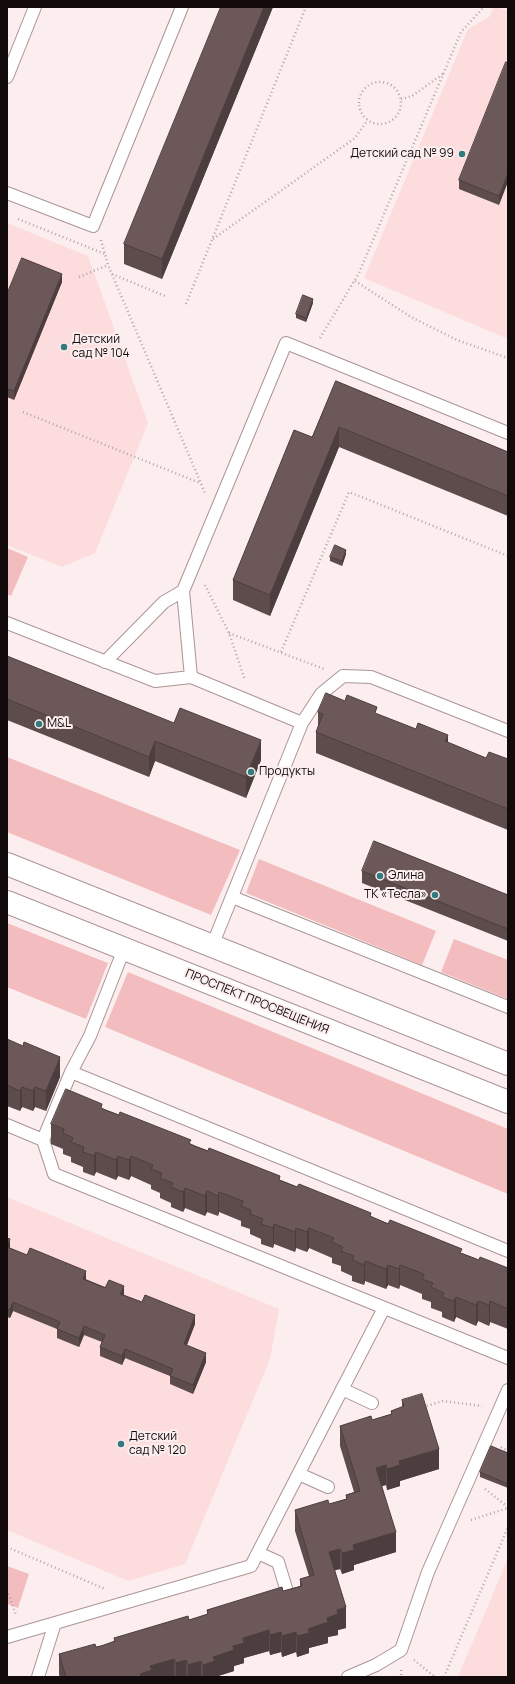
<!DOCTYPE html>
<html>
<head>
<meta charset="utf-8">
<style>
  body { margin:0 }
  #map { position:relative; width:515px; height:1684px; overflow:hidden; background:#fceeee; font-family:Manrope,sans-serif }
  canvas { display:block }
  .frame { position:absolute; inset:0; border:8px solid #130b0b; pointer-events:none }
</style>
</head>
<body>
<div id="map">
<canvas width="515" height="1684"></canvas>
<div class="frame"></div>
</div>
<script>
const g = document.querySelector('canvas').getContext('2d');
g.lineJoin = 'round';
function fill(path, color) { g.fillStyle = color; g.fill(path, 'evenodd'); }
function strokePath(path, color, width, dash) { g.strokeStyle = color; g.lineWidth = width; g.lineCap = dash ? 'butt' : 'round'; g.setLineDash(dash || []); g.stroke(path); }
function write(font, color, halo, rows, align = 'center') {
  g.font = font + ' Manrope,sans-serif'; g.lineWidth = 4; g.setLineDash([]); g.textBaseline = 'middle'; g.strokeStyle = halo; g.fillStyle = color; for (const [text, x, y, turn = 0] of rows) {
    g.save(); g.translate(x, y); g.rotate((+turn || 0) * Math.PI / 180); g.textAlign = isNaN(turn) ? turn : align; if (halo) g.strokeText(text, 0, 0); g.fillText(text, 0, 0); g.restore();
  }
}
fill(new Path2D(`
  M494 7 508 10V339L364 278 468 29 489 17Z
  M7 223 88 256 148 423 95 553 62 567 7 545Z
  M7 1197 279 1309 270 1359 185 1564 128 1581 7 1530Z
  M508 1558V1677H458Z`), '#fddcdd');
fill(new Path2D(`
  M7 548 28 557 11 596 7 594Z
  M7 757 240 850 211 915 7 832Z
  M259 859 436 931 422 965 246 893Z
  M7 923 108 963 86 1019 7 987Z
  M454 939 508 960V999L441 972Z
  M128 972 508 1129V1194L105 1027Z
  M7 1566 29 1574 18 1608 7 1604Z`), '#f3bdbf');
const lane = new Path2D(`
  M7 77 35 7
  M7 193 93 226 182 7
  M7 623 155 681 191 677 302 723 212 946
  M105 662 164 602 183 591
  M191 677 183 591 286 343 508 433
  M302 723 321 694 343 676 371 677 508 731
  M232 897 508 1007
  M124 949 90 1036 71 1072 43 1140 54 1174 508 1358
  M71 1072 508 1251
  M7 1125 43 1140
  M342 1389 372 1403
  M299 1474 328 1487
  M258 1553 278 1562 289 1598
  M7 1637 251 1566 384 1308
  M38 1677 55 1623
  M348 1677 376 1665 401 1650 428 1572 508 1390`);
const secondary = new Path2D(`
  M7 864 508 1064
  M7 902 508 1102`);
strokePath(lane, '#ab9596', 14);
strokePath(secondary, '#ab9596', 24);
strokePath(new Path2D(`
  M359 103a21 21 0 1 1 42 0a21 21 0 1 1-42 0Z
  M401 99 412 96 443 74
  M18 219 105 254
  M213 239 355 138 367 121
  M101 240 108 265 205 493
  M112 274 165 296
  M79 277 108 265
  M355 281 411 317 457 340 508 358
  M186 304 306 7
  M320 338 359 273 461 32 484 7
  M23 412 200 483
  M205 585 229 633 245 680
  M229 633 324 669
  M281 652 349 492 508 556
  M423 1407 443 1401 482 1406
  M501 1447 508 1451
  M485 1489 508 1507
  M471 1520 508 1508
  M7 1547 105 1589
  M7 1590 16 1615
  M414 1660 435 1677
  M401 1670V1677
  M444 1677 508 1527`), '#b2a6a6', 2.5, [1, 3]);
strokePath(lane, '#fff', 12);
strokePath(secondary, '#fff', 22);
fill(new Path2D(`
  M221 7H273L162 279 124 264V244Z
  M508 63 499 205 459 189V180Z
  M62 282 14 400 7 397V294Z
  M313 303 306 322 296 318V314Z
  M336 381 508 452V516L339 447 270 616 233 600V580L312 437Z
  M346 554 342 566 330 561V557Z
  M7 656 261 760 246 798 155 761 149 777 7 720Z
  M318 712 377 714 486 758 508 759V830L316 753V732L318 726Z
  M362 871 508 895V941L362 883Z
  M7 1039 60 1077 46 1111 35 1107 33 1111 22 1107 20 1111 7 1106Z
  M102 1108 479 1260 508 1268V1329L490 1322 489 1326 478 1321 476 1326 456 1317 454 1322 442 1317V1312L431 1308V1302L422 1299V1294L400 1285 399 1289 388 1285 386 1289 365 1281 364 1285 352 1281V1276L341 1271V1266L332 1263V1258L309 1248 307 1252 296 1248 295 1252 274 1244 273 1248 261 1244V1239L250 1234V1229L241 1226V1221L219 1212 218 1216 207 1212 205 1216 185 1208 183 1212 171 1207V1203L160 1198V1193L151 1189V1185L131 1176 129 1180 118 1176 116 1180 96 1172 94 1176 83 1172V1167L71 1162V1157L63 1154V1149L51 1144V1124Z
  M7 1238 10 1248 195 1324 187 1345 206 1362 193 1394 170 1384V1376L125 1358 122 1365 100 1356V1347L102 1342 84 1335 79 1347 57 1338V1329L13 1311 10 1318 7 1317Z
  M402 1400 439 1469 400 1481V1486L387 1490 386 1485 382 1486 396 1552 354 1565V1570L342 1574 340 1569 335 1570 346 1628 338 1630V1635L328 1637V1643L309 1648V1653L297 1657 296 1652 282 1657 281 1652 270 1655 269 1651 244 1658V1663L234 1666V1671L215 1677H60L59 1675V1654L96 1647 114 1642V1638L189 1620 207 1614V1610L283 1591 300 1586V1579L309 1576 295 1531V1510L329 1504 346 1499V1495L354 1492 340 1446V1426L372 1420 391 1414V1411L402 1407Z
  M508 1453V1488L480 1477V1472Z`), '#5e4c4d');
fill(new Path2D(`
  M264 7H273L162 279V259Z
  M508 173V182L499 205V196Z
  M62 274V282L14 400V391Z
  M313 299V303L306 322V318Z
  M339 427V447L270 616V595Z
  M346 550V554L342 566V561Z
  M448 735V756L445 741Z
  M261 740V760L246 798V777Z
  M155 741V761L149 777V757Z
  M60 1057V1077L46 1111V1091Z
  M22 1087V1107L20 1111V1091Z
  M35 1087V1107L33 1111V1091Z
  M96 1152V1172L94 1176V1156Z
  M118 1156V1176L116 1180V1160Z
  M131 1156V1176L129 1180V1160Z
  M185 1188V1208L183 1212V1192Z
  M207 1191V1212L205 1216V1196Z
  M219 1192V1212L218 1216V1196Z
  M274 1224V1244L273 1248V1228Z
  M296 1228V1248L295 1252V1232Z
  M309 1228V1248L307 1252V1232Z
  M10 1239V1248L7 1255V1247Z
  M365 1261V1281L364 1285V1265Z
  M388 1265V1285L386 1289V1269Z
  M400 1265V1285L399 1289V1269Z
  M86 1271V1279L83 1287V1279Z
  M124 1286V1295L120 1302V1294Z
  M456 1297V1317L454 1322V1301Z
  M478 1301V1321L476 1326V1305Z
  M490 1301V1322L489 1326V1305Z
  M13 1302V1311L10 1318V1310Z
  M195 1315V1324L184 1352V1344Z
  M84 1326V1335L79 1347V1338Z
  M125 1349V1358L122 1365V1356Z
  M206 1353V1362L193 1394V1385Z
  M439 1449V1469L400 1481V1486L387 1490V1469L399 1461Z
  M386 1465V1485L376 1488V1468Z
  M396 1532V1552L354 1565V1570L342 1574V1553L353 1545Z
  M340 1549V1569L329 1572V1552Z
  M346 1607V1628L338 1630V1635L328 1637V1643L309 1648V1653L297 1657V1636L308 1629 327 1618 337 1610Z
  M269 1630V1651L244 1658V1663L234 1666V1671L215 1677H203V1665L213 1657 243 1638Z
  M281 1632V1652L270 1655V1635Z
  M296 1632V1652L282 1657V1636Z
  M174 1659V1677H140V1674L150 1666Z
  M186 1660V1677H176V1663Z
  M201 1661V1677H188V1665Z`), '#4c3e3e');
const building = new Path2D(`
  M221 7H264L162 259 124 244Z
  M506 62 508 63V173L499 196 459 180Z
  M22 258 62 274 14 391 7 389V294Z
  M303 295 313 299 306 318 296 314Z
  M336 381 508 452V496L339 427 270 595 233 580 294 430 312 437Z
  M335 545 346 550 342 561 330 557Z
  M7 656 174 723 180 708 261 740 246 777 155 741 149 757 7 699Z
  M326 693 345 701 347 695 377 707 375 713 416 729 418 723 448 735 445 741 486 758 489 752 508 759V809L316 732 323 714 318 712Z
  M374 841 508 895V929L362 871Z
  M7 1039 23 1046 24 1042 60 1057 46 1091 35 1087 33 1091 22 1087 20 1091 7 1085Z
  M66 1089 102 1104 101 1108 105 1110 119 1115 120 1112 191 1140 189 1143 194 1146 208 1151 209 1148 280 1176 279 1180 297 1187 299 1184 371 1213 370 1216 388 1224 390 1220 462 1249 460 1253 466 1255 479 1260 480 1257 508 1268V1309L490 1301 489 1305 478 1301 476 1305 456 1297 454 1301 442 1297 444 1293 431 1287 433 1283 422 1279 424 1274 400 1265 399 1269 388 1265 386 1269 365 1261 364 1265 352 1260 354 1256 341 1251 343 1247 332 1242 334 1238 309 1228 307 1232 296 1228 295 1232 274 1224 273 1228 261 1224 263 1219 250 1214 251 1210 241 1206 243 1201 219 1192 218 1196 207 1191 205 1196 185 1188 183 1192 171 1187 173 1183 160 1178 162 1173 151 1169 153 1165 131 1156 129 1160 118 1156 116 1160 96 1152 94 1156 83 1152 84 1147 71 1142 73 1138 63 1133 64 1129 51 1124Z
  M7 1238 10 1239 7 1247Z
  M7 1247 27 1255 30 1248 86 1271 83 1279 105 1288 109 1280 124 1286 120 1294 142 1302 145 1295 195 1315 184 1344 206 1353 193 1385 170 1376 173 1369 125 1349 122 1356 100 1347 105 1335 84 1326 79 1338 57 1329 60 1322 13 1302 10 1310 7 1309Z
  M422 1394 439 1449 399 1461 400 1465 387 1469 386 1465 376 1468 396 1532 353 1545 354 1550 342 1553 340 1549 329 1552 346 1607 337 1610 338 1614 327 1618 328 1622 308 1629 309 1633 297 1636 296 1632 282 1636 281 1632 270 1635 269 1630 243 1638 244 1643 233 1646 234 1650 213 1657 215 1661 203 1665 201 1661 188 1665 186 1660 176 1663 174 1659 150 1666 152 1670 140 1674 141 1677H66L59 1654 95 1644 96 1647 101 1646 115 1641 114 1638 188 1616 189 1620 208 1614 207 1610 282 1587 283 1591 302 1586 300 1579 314 1575 295 1510 328 1500 329 1504 347 1499 346 1495 360 1491 340 1426 371 1416 372 1420 392 1414 391 1411 404 1406 402 1400Z
  M491 1446 508 1453V1484L480 1472Z`);
fill(building, '#6d5859');
strokePath(building, '#4c3e3e', 1);
for (const [x, y, r, color] of [
  [462,154,4,"#317a7d"],
  [64,347,4,"#317a7d"],
  [39,724,4,"#317a7d"],
  [251,772,4,"#317a7d"],
  [380,876,4,"#317a7d"],
  [435,895,4,"#317a7d"],
  [121,1444,4,"#317a7d"]
]) { const dot = new Path2D(); dot.arc(x, y, r, 0, 2 * Math.PI); g.fillStyle = color; g.fill(dot); strokePath(dot, '#fceeee', 1.5); }
write('12px', '#130b0b', '#fceeee', [
  ["Детский сад № 99",454,154,"right"],
  ["Детский",72,340],
  ["сад № 104",72,354],
  ["M&L",47,724],
  ["Продукты",259,772],
  ["Элина",388,876],
  ["ТК «Тесла»",427,895,"right"],
  ["Детский",129,1437],
  ["сад № 120",129,1451]
], 'left');
write('12px', '#130b0b', '#fceeee', [
  ["ПРОСПЕКТ ПРОСВЕЩЕНИЯ",257,1002,22]
]);
</script>
</body>
</html>
